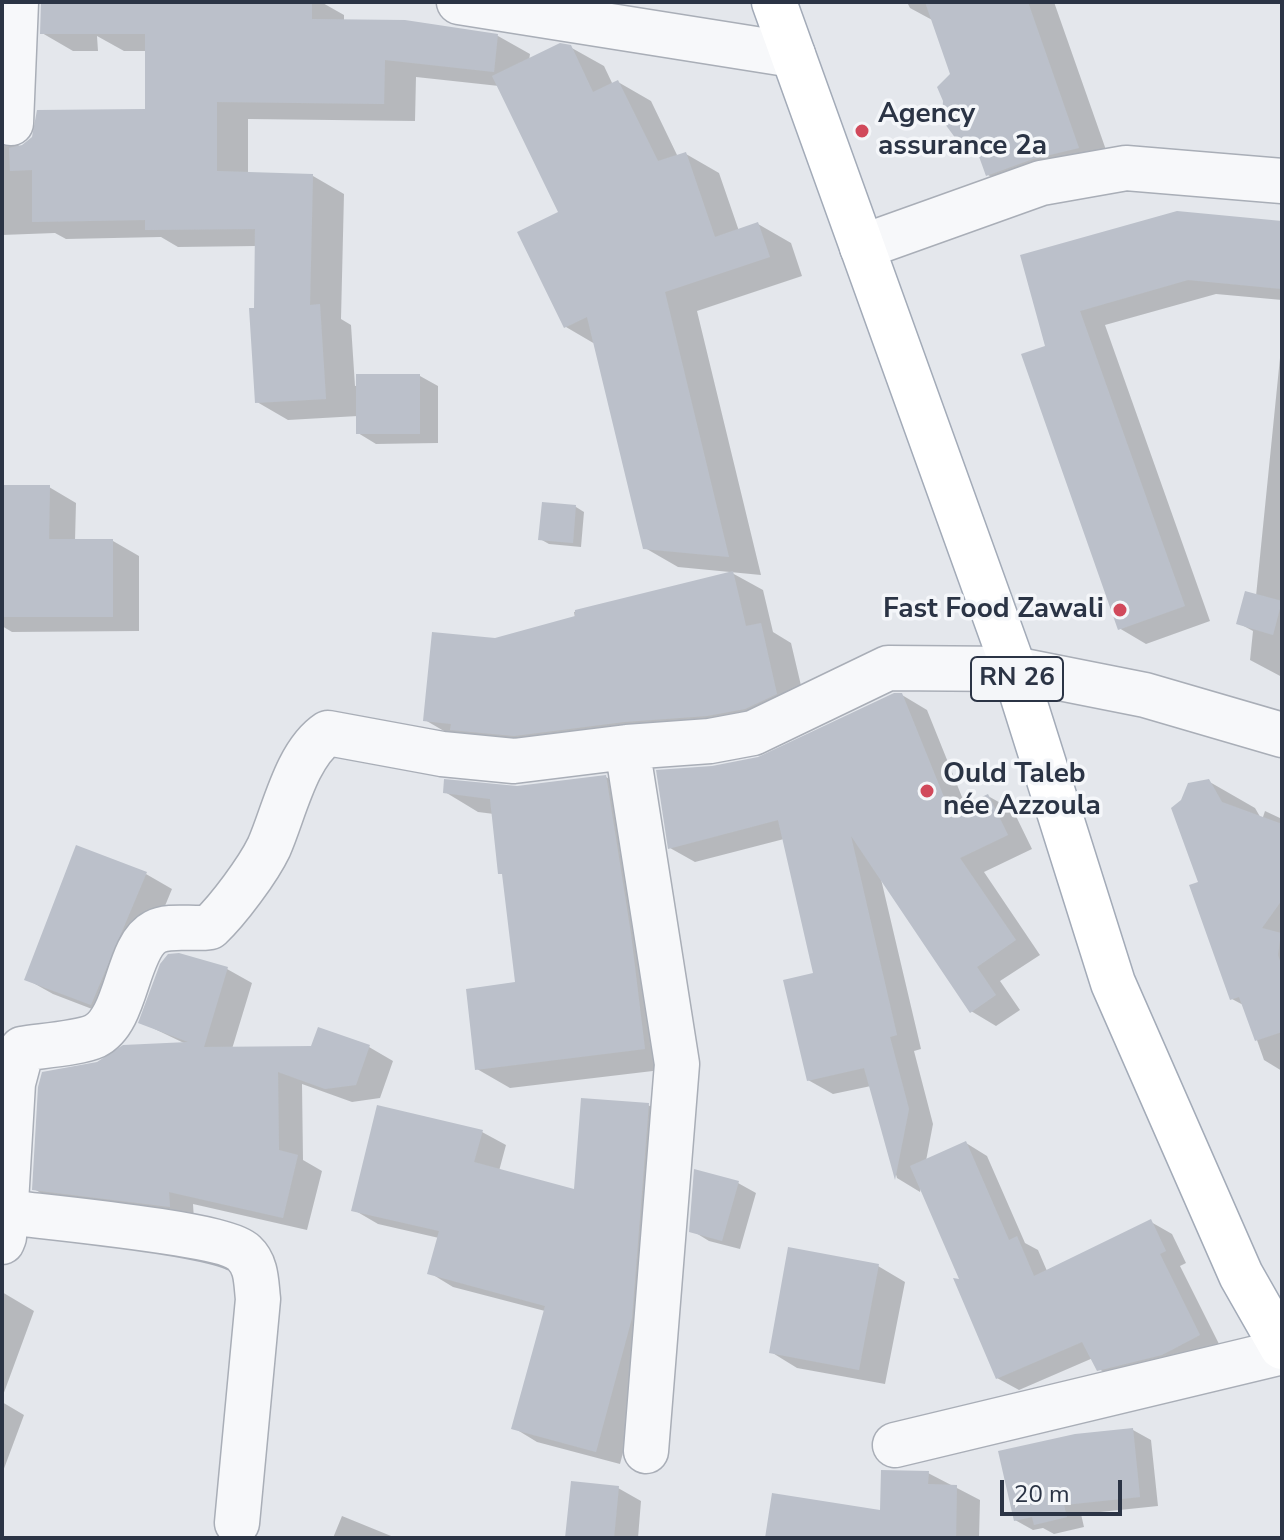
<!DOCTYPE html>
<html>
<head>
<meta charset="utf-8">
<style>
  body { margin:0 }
  #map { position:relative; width:1284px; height:1540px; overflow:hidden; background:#e4e7ec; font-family:"Nunito Sans",sans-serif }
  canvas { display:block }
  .frame { position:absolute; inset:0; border:4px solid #2b3445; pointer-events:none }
  .scale { position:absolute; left:1000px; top:1480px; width:122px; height:36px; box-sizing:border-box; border:4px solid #2b3445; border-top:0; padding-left:10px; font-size:24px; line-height:28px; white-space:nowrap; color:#2b3445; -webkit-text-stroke:6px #f4f6f9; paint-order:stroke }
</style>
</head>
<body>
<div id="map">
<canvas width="1284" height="1540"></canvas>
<div class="frame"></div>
<div class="scale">20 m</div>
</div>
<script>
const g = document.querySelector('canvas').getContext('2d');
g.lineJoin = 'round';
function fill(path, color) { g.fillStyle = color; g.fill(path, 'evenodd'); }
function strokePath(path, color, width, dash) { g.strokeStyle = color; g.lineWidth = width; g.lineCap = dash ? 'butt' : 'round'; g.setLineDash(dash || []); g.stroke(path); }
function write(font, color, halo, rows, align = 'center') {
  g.font = font + ' "Nunito Sans",sans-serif'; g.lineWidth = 7; g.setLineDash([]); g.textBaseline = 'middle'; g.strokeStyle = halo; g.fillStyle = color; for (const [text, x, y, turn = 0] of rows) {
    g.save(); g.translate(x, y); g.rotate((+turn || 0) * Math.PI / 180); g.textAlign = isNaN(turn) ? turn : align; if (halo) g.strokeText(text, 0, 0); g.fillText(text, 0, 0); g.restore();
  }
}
fill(new Path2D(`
  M2 2 19 148 147 110V51H124L97 36 98 51H73L42 33 43 2H321L344 15V21L498 36 530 54 529 61 570 47 604 66 613 85 618 82 651 101 678 157 686 154 719 173 739 231 758 224 791 243 802 276 697 311 761 575 678 567 645 548 595 344 566 327 561 213 499 86 416 77 415 121 248 119V174L313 176 344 194 341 319 351 325 355 386 420 376 438 386V443L376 444 358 433V416L288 420 257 402V246L178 247 161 237 66 239 55 233 2 235Z
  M907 2H1054L1112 167 1022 194 988 175 981 156 963 146 952 74 934 21 910 8Z
  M1282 223V300L1216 294 1105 325 1210 621 1146 644 1119 628 1022 256Z
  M1282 338V677L1250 660 1253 631 1238 623 1256 596Z
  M49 487 76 503 75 541H113L139 556V631L12 632 2 626V562Z
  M544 504 576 507 584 512 581 547 549 544 540 539Z
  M732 573 763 590 773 632 791 643 807 711 546 752 456 738 425 720 495 640 575 618 574 612Z
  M902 695 927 710 966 807 988 796 1013 810 1032 849 984 872 1040 955 1000 981 1020 1010 996 1026 971 1011 881 879 921 1049 914 1051 933 1124 926 1161 966 1143 987 1156 1025 1243 1038 1250 1047 1271 1151 1222 1172 1234 1186 1263 1180 1266 1221 1348 1120 1382 1099 1369 1093 1358 1019 1390 997 1378 962 1282 921 1187 920 1192 897 1178 871 1086 833 1094 808 1080 816 975 784 839 695 862 670 848 712 768 759 759Z
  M606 777 639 796 678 1068 510 1088 477 1069 517 984 504 875 494 814 478 812 445 792 517 788Z
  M1208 781 1255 808 1262 820 1265 811 1282 819V1071L1264 1060 1245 1006 1232 999 1200 883Z
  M146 874 172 889 118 1019 53 994 26 979Z
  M227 969 252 983 232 1049 369 1047 393 1061 380 1098 352 1102 302 1084 303 1160 322 1171 307 1230 193 1204 194 1220 58 1203 34 1189 186 1044 140 1022Z
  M648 1105 672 1119 655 1332 620 1464 537 1442 514 1428 545 1311 453 1287 430 1273 439 1238 378 1224 354 1210 482 1132 506 1145 499 1171 575 1191Z
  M738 1183 756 1193 740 1249 709 1241 691 1230Z
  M878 1266 905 1282 885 1384 797 1368 771 1352Z
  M2 1292 34 1311 2 1398Z
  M2 1402 24 1415 2 1474Z
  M1133 1430 1151 1440 1158 1506 1081 1514 1084 1527 1054 1534 1043 1528 1033 1530 1015 1520Z
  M928 1473 980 1500 979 1538H767L882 1512Z
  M618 1488 641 1501 638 1538H567Z
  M342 1516 396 1538H333Z`), '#0003');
fill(new Path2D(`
  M41 2H312V19L405 20 498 34 494 72 385 60 384 104 217 102V171L313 174 310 305 320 304 326 399 255 403 249 308H254L255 229 145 230V220L32 222V170L10 171 9 148 22 145 32 137 37 110 145 109V34H40Z
  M925 2H1028L1079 148 1033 159 986 176 977 151 962 147 942 120 943 101 937 87 950 74Z
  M560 43 571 45 593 92 618 80 658 161 686 152 715 237 758 222 770 257 665 292 729 557 643 549 587 317 564 328 517 232 558 212 492 76Z
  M1177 211 1282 221V289L1188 280 1080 311 1185 606 1118 630 1021 354 1045 346 1020 255Z
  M356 374H420V434H356Z
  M2 485H50L49 539H113V617H2Z
  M542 502 576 505 573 543 538 540Z
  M733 571 746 626 761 623 777 694 745 709 707 716 624 722 514 736 450 730 451 724 423 721 432 632 495 638 575 616V610Z
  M1245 591 1282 601 1273 635 1236 624Z
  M894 693H902L950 812 988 794 1008 835 960 858 1016 940 977 967 996 995 970 1013 851 836 897 1035 890 1037 909 1109 895 1180 864 1068 807 1081 783 980 813 973 778 820 668 849 656 770 712 766 758 757Z
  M606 775 631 934 645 1049 475 1070 466 989 515 982 502 874H498L490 799 443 793 444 779 517 786Z
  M1209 779 1222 802 1282 824V900L1262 928 1281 933 1278 955 1282 967V1032L1255 1041 1239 997 1230 1000 1189 885 1198 882 1171 808 1181 800 1188 783Z
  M76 845 147 872 91 1005 24 980Z
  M179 953 228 967 204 1047 311 1046 318 1027 370 1045 356 1085 325 1089 278 1072 279 1150 298 1155 283 1218 169 1192 170 1207 32 1190 38 1087 42 1072 97 1062 123 1045 188 1042 138 1023 160 964 168 954Z
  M581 1098 649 1103 632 1318 596 1452 511 1429 545 1306 427 1274 439 1231 351 1211 377 1105 483 1130 474 1162 574 1189Z
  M966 1141 1009 1240 1017 1236 1034 1276 1151 1219 1166 1251 1160 1254 1200 1335 1162 1355 1097 1371 1082 1342 996 1379 953 1278 959 1279 910 1166Z
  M694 1169 739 1181 722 1241 689 1232Z
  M788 1247 879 1264 859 1370 769 1353Z
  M1133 1428 1140 1497 1064 1505 1067 1517 1034 1525 1032 1517 1014 1521 998 1451 1075 1434Z
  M881 1470 929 1471 928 1484 957 1485 956 1538H765L772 1493 880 1510Z
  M571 1481 619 1486 614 1538H565Z`), '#bbc0ca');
const minor = new Path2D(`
  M459 2 793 55
  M11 123 16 2
  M862 247 1041 183 1126 168 1282 181
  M627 747 677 1064 646 1451
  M6 1212C44 1217 224 1233 244 1253 257 1265 256 1282 258 1299L237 1523
  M2 1242 4 1237 13 1083 22 1049C40 1046 80 1043 95 1036 128 1020 126 947 155 932 170 924 193 930 210 927 228 910 258 870 269 847 284 813 296 754 328 733L442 754 514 761 627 747 710 741 753 733 888 668 1014 669
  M895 1445 1282 1352`);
const tertiary = new Path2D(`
  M1014 669 1145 695 1282 735`);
const primary = new Path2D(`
  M774 2 1014 669 1113 983 1241 1275 1282 1347`);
strokePath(minor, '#a9aeb7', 47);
strokePath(tertiary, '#a9aeb7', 47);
strokePath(primary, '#a3abb8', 47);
strokePath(minor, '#f7f8fa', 44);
strokePath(tertiary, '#f7f8fa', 44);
strokePath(primary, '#fff', 44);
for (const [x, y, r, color] of [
  [862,131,8,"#d1495b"],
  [1120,610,8,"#d1495b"],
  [927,791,8,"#d1495b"]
]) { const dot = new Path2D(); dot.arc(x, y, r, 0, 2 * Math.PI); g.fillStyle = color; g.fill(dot); strokePath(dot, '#f4f6f9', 3); }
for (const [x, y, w] of [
  [1017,679,92]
]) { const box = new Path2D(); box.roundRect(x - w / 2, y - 22, w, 44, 6); g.fillStyle = '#f4f6f9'; g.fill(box); strokePath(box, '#2b3445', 2); }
write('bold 26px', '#2b3445', null, [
  ["RN 26",1017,679]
]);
write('bold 28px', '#2b3445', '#f4f6f9', [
  ["Agency",878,115],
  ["assurance 2a",878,147],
  ["Fast Food Zawali",1104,610,"right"],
  ["Ould Taleb",943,775],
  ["née Azzoula",943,807]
], 'left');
</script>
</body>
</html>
